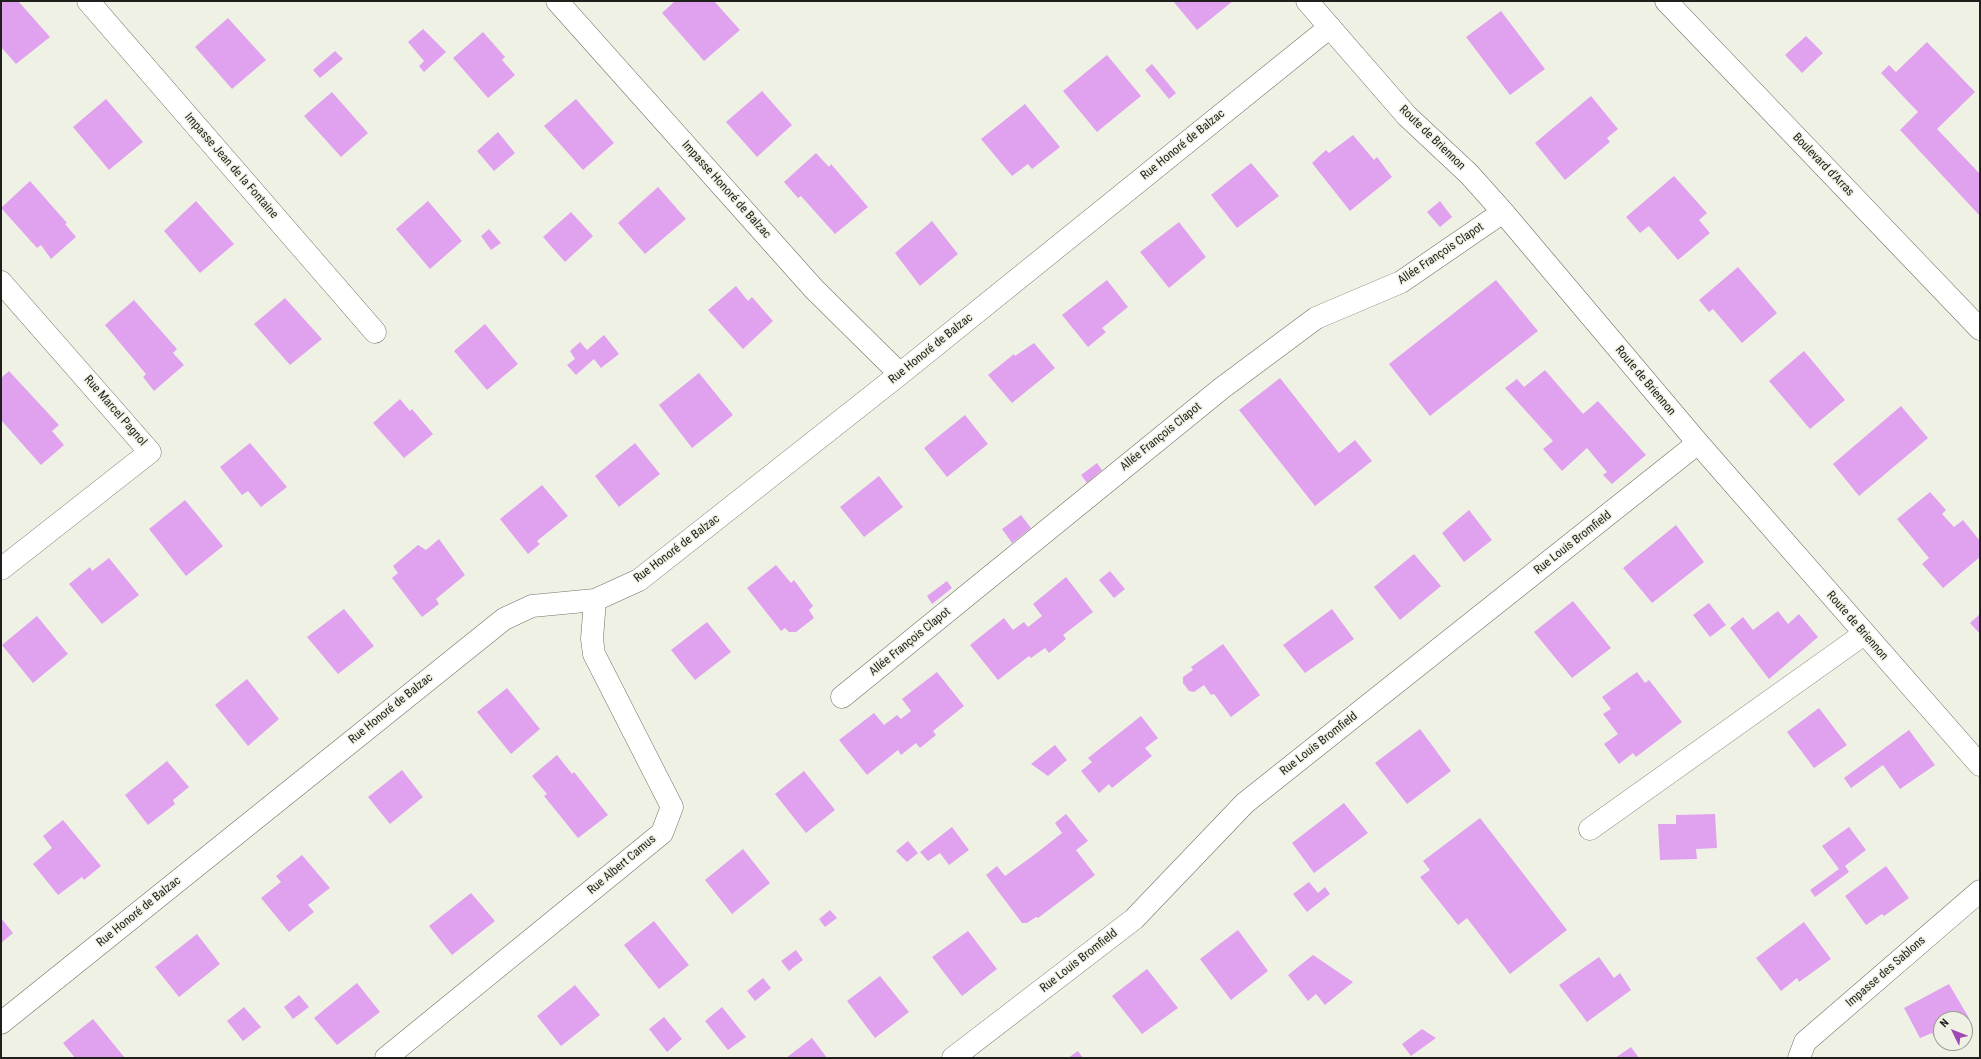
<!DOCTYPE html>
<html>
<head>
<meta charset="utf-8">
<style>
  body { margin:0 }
  #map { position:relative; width:1981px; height:1059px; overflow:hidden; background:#f0f1e5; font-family:"Roboto Condensed",sans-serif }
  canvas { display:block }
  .frame { position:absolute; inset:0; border:2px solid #1f1f1b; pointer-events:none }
  .north { position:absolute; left:1933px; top:1011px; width:40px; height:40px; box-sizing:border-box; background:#f0f1e5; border:1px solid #9c9d94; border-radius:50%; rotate:313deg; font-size:11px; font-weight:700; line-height:16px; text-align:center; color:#1f1f1b }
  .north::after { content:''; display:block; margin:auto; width:14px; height:18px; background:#a048b5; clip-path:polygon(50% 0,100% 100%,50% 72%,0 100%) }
</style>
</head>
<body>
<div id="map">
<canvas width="1981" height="1059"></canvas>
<div class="frame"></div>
<div class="north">N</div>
</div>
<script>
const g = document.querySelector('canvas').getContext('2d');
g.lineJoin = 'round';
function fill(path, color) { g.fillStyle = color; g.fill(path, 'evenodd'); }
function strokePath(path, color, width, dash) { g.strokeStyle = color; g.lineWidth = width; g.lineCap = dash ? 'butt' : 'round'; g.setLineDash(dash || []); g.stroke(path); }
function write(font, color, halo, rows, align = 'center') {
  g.font = font + ' "Roboto Condensed",sans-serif'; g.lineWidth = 3; g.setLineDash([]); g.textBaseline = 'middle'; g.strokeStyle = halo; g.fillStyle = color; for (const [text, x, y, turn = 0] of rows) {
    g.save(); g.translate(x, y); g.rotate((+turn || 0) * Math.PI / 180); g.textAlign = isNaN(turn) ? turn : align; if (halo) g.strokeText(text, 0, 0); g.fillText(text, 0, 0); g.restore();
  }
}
fill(new Path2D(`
  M1 1H18L50 37 16 64 1 47Z
  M675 1H714L740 30 704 61 662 13Z
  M1173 1H1233L1197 30Z
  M1501 11 1545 69 1510 95 1466 37Z
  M228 18 266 60 232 89 195 47Z
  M423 29 446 52 424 72 419 66 424 61 408 42Z
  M483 32 505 57 502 60 515 75 488 98 453 58Z
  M1806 36 1823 53 1802 73 1785 55Z
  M1927 42 1975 92 1937 129 1980 174V216L1900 130 1918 112 1881 73 1889 65 1896 72Z
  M335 51 343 59 320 78 313 70Z
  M1107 55 1141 96 1097 132 1063 91Z
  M1152 64 1176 93 1169 99 1145 70Z
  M762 91 792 125 757 157 726 122Z
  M332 92 368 133 341 157 304 116Z
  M1591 96 1618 129 1607 138 1610 142 1565 180 1535 143Z
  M106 99 143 142 109 170 73 127Z
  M576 99 614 143 583 170 544 126Z
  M1025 104 1060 147 1032 169 1028 164 1012 176 981 139Z
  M498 132 515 153 494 171 477 151Z
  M1353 135 1374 160 1377 157 1392 177 1350 211 1312 163 1326 150 1329 153Z
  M816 153 829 167 831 164 868 207 835 234 801 196 798 198 784 182Z
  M1251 163 1279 196 1237 228 1211 195Z
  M1674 176 1707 213 1699 220 1710 233 1678 260 1649 226 1640 233 1626 217Z
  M30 181 67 223 65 224 76 237 51 259 41 245 37 248 1 208Z
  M658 187 686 219 645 254 618 223Z
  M196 201 234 244 200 273 164 231Z
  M428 201 462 241 430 269 396 229Z
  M1440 201 1452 217 1440 227 1427 212Z
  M571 212 593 236 565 262 543 237Z
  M932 221 958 254 920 286 895 253Z
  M1179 222 1206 257 1169 288 1140 252Z
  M489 229 501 243 491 250 481 236Z
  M1738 267 1777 313 1742 343 1713 309 1709 312 1699 300Z
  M1107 280 1128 307 1102 328 1106 332 1088 347 1062 315Z
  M1496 280 1538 331 1430 416 1389 364Z
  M736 286 748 301 752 297 773 321 743 349 708 310Z
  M285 298 322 339 290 365 254 324Z
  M134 300 177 349 173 353 184 365 154 391 143 377 146 374 105 325Z
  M485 324 518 364 487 390 454 351Z
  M604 335 619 354 601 368 594 359 576 375 567 365 575 359 570 351 580 342 587 350Z
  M1034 343 1055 368 1012 403 988 375 1014 354 1015 356Z
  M1804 351 1845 400 1810 429 1769 381Z
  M1545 370 1583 414 1598 401 1646 455 1612 484 1603 475 1607 472 1587 448 1562 471 1543 449 1553 441 1505 388 1517 379 1524 387Z
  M9 371 59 425 52 431 64 445 41 465 1 420V378Z
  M699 373 733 415 692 448 659 405Z
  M1280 378 1339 453 1355 440 1372 461 1315 506 1239 410Z
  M400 399 410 411 412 409 433 434 404 458 373 423Z
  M1901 406 1928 438 1859 496 1833 464Z
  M965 415 988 444 947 477 924 448Z
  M250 443 287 487 261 507 248 491 242 495 220 467Z
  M635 443 660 474 619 507 595 476Z
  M1097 463 1102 470 1087 483 1081 475Z
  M879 476 903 507 864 537 840 507Z
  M542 485 568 516 537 541 540 544 528 554 500 519Z
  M1930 492 1946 510 1942 514 1954 527 1963 520 1980 541V557L1943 588 1922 564 1929 558 1897 519Z
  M185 500 223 546 186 576 149 529Z
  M1469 510 1492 540 1464 562 1442 533Z
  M1021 515 1031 528 1012 543 1002 529Z
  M1676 525 1704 562 1652 603 1623 568Z
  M439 539 465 575 436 599 439 604 422 617 392 578 398 573 393 566 418 545 426 550Z
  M1414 554 1441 586 1400 620 1374 587Z
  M109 558 139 595 102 624 69 584 90 567 92 571Z
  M776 565 791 583 794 580 813 606 809 610 814 618 796 632H789L785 628 781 631 747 588Z
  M1110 571 1125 589 1114 598 1099 580Z
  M1066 577 1093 612 1063 635 1066 639 1049 653 1045 648 1031 658 1029 656 998 680 970 645 1004 618 1013 630 1024 622 1028 627 1042 616 1033 604Z
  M947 581 952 588 932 604 927 596Z
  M1573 601 1611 648 1572 678 1534 632Z
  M1709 603 1726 625 1710 637 1693 615Z
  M344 609 374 646 338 674 307 637Z
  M1332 609 1354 639 1305 673 1283 645Z
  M1778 611 1788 624 1799 614 1818 637 1769 679 1730 628 1743 617 1753 630Z
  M1980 614V634L1970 623Z
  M37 616 68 654 33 683 2 645Z
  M707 622 731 652 695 680 671 650Z
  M1223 644 1260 695 1231 717 1214 694 1211 695 1204 685 1194 692 1189 691 1183 683V677L1193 670 1191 667Z
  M937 672 964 706 933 731 936 735 920 748 916 743 901 755 898 750 867 775 839 740 874 713 884 725 897 715 901 719 911 711 902 699Z
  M1637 672 1645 683 1649 680 1682 722 1636 757 1633 753 1619 764 1604 744 1618 734 1603 714 1611 709 1602 697Z
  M247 679 279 719 248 746 215 705Z
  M507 688 540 729 511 754 477 712Z
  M1819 708 1847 745 1814 768 1787 732Z
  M1141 716 1158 738 1145 748 1152 756 1112 788 1109 784 1099 793 1081 771 1092 762 1088 758Z
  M1420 729 1451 771 1407 804 1375 763Z
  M1909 730 1935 765 1900 789 1883 765 1851 788 1844 778Z
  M1055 745 1067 760 1048 776 1031 764Z
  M557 755 572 774 574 772 608 815 578 838 544 796 547 794 532 776Z
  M167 761 189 787 173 800 175 804 148 825 125 795Z
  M402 770 423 797 390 824 368 797Z
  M804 771 835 810 806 833 775 794Z
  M1344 803 1368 833 1314 873 1292 843Z
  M1066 814 1088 841 1076 850 1095 875 1038 918 1036 917 1027 923H1022L986 875 997 866 1005 876 1034 855 1062 833 1055 823Z
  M1715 814 1717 848 1696 849 1697 859 1660 860 1658 824H1676V815Z
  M1480 818 1567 930 1510 974 1467 918 1458 925 1420 877 1430 870 1423 861Z
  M63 820 101 866 84 880 82 877 58 895 33 864 52 848 43 836Z
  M952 827 969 850 949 865 940 853 928 861 920 852Z
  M1849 827 1866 850 1845 866 1849 872 1815 897 1810 890 1839 869 1822 846Z
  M908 841 918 853 907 862 896 851Z
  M743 849 770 883 732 914 705 880Z
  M302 855 330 888 308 905 314 912 289 932 261 898 281 882 276 876Z
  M1886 866 1909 898 1884 916 1882 914 1866 925 1845 896Z
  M1309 882 1318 893 1325 887 1330 894 1307 912 1293 894Z
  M471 893 495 921 452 955 429 926Z
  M830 910 837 918 825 927 819 919Z
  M1 918 13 933 1 943Z
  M654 921 689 965 659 989 624 945Z
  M1804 922 1831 959 1799 982 1797 978 1781 991 1756 958Z
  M1238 930 1268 971 1231 1000 1200 959Z
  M968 931 997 969 962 996 932 957Z
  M197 934 220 964 179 997 155 967Z
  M796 950 803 960 789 971 781 961Z
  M1313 955 1353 982 1325 1005 1316 994 1308 1001 1288 975Z
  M1599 957 1614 978 1620 973 1631 990 1587 1022 1559 985Z
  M1147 969 1178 1008 1142 1034 1112 996Z
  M880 976 909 1012 875 1038 847 1001Z
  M763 978 771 988 755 1001 747 991Z
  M357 983 380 1012 337 1045 314 1018Z
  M1949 984 1969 1018 1965 1020 1941 1019V1033L1934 1037 1932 1033 1920 1038 1904 1008Z
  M575 985 600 1015 561 1046 537 1016Z
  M299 995 309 1007 293 1019 284 1007Z
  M244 1007 261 1027 243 1041 227 1021Z
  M722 1007 746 1037 728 1050 705 1021Z
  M664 1017 682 1039 667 1052 649 1029Z
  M93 1019 125 1058H75L63 1043Z
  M1422 1029 1436 1038 1411 1056 1402 1044Z
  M812 1038 827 1058H786Z
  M1631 1047 1639 1058H1615Z
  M1078 1051 1083 1058H1068Z`), '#e0a2ef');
const minor = new Path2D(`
  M88 1 375 332
  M557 1 814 289 900 374
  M1307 1 1407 116 1469 174 1503 212 1698 443 1980 765
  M1 282 150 452 1 569
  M842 697 1222 388 1316 318 1401 282 1503 212
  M1590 829 1864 634
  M1 1023 504 619 532 606 595 600 639 580 900 374 1330 27
  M386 1058 662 833 672 807 594 654 592 639 595 600
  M953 1058 1134 919 1245 803 1698 443
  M1799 1058 1805 1042 1980 891`);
const major = new Path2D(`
  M1666 1 1980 329`);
strokePath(minor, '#727268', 23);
strokePath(major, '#727268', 23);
strokePath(minor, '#fff', 22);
strokePath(major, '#fff', 22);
write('12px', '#1f1f1b', '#f0f1e5', [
  ["Route de Briennon",1432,138,44],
  ["Rue Honoré de Balzac",1183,145,-39],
  ["Boulevard d'Arras",1823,165,46],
  ["Impasse Jean de la Fontaine",231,166,49],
  ["Impasse Honoré de Balzac",726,190,48],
  ["Allée François Clapot",1441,254,-34],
  ["Rue Honoré de Balzac",931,349,-39],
  ["Route de Briennon",1645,381,50],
  ["Rue Marcel Pagnol",115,411,49],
  ["Allée François Clapot",1161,437,-39],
  ["Rue Louis Bromfield",1573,543,-38],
  ["Rue Honoré de Balzac",677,549,-37],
  ["Route de Briennon",1857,626,49],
  ["Allée François Clapot",910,642,-39],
  ["Rue Honoré de Balzac",391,709,-39],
  ["Rue Louis Bromfield",1319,744,-38],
  ["Rue Albert Camus",622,865,-40],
  ["Rue Honoré de Balzac",139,912,-39],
  ["Rue Louis Bromfield",1079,961,-38],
  ["Impasse des Sablons",1886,972,-41]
]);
</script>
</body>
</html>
